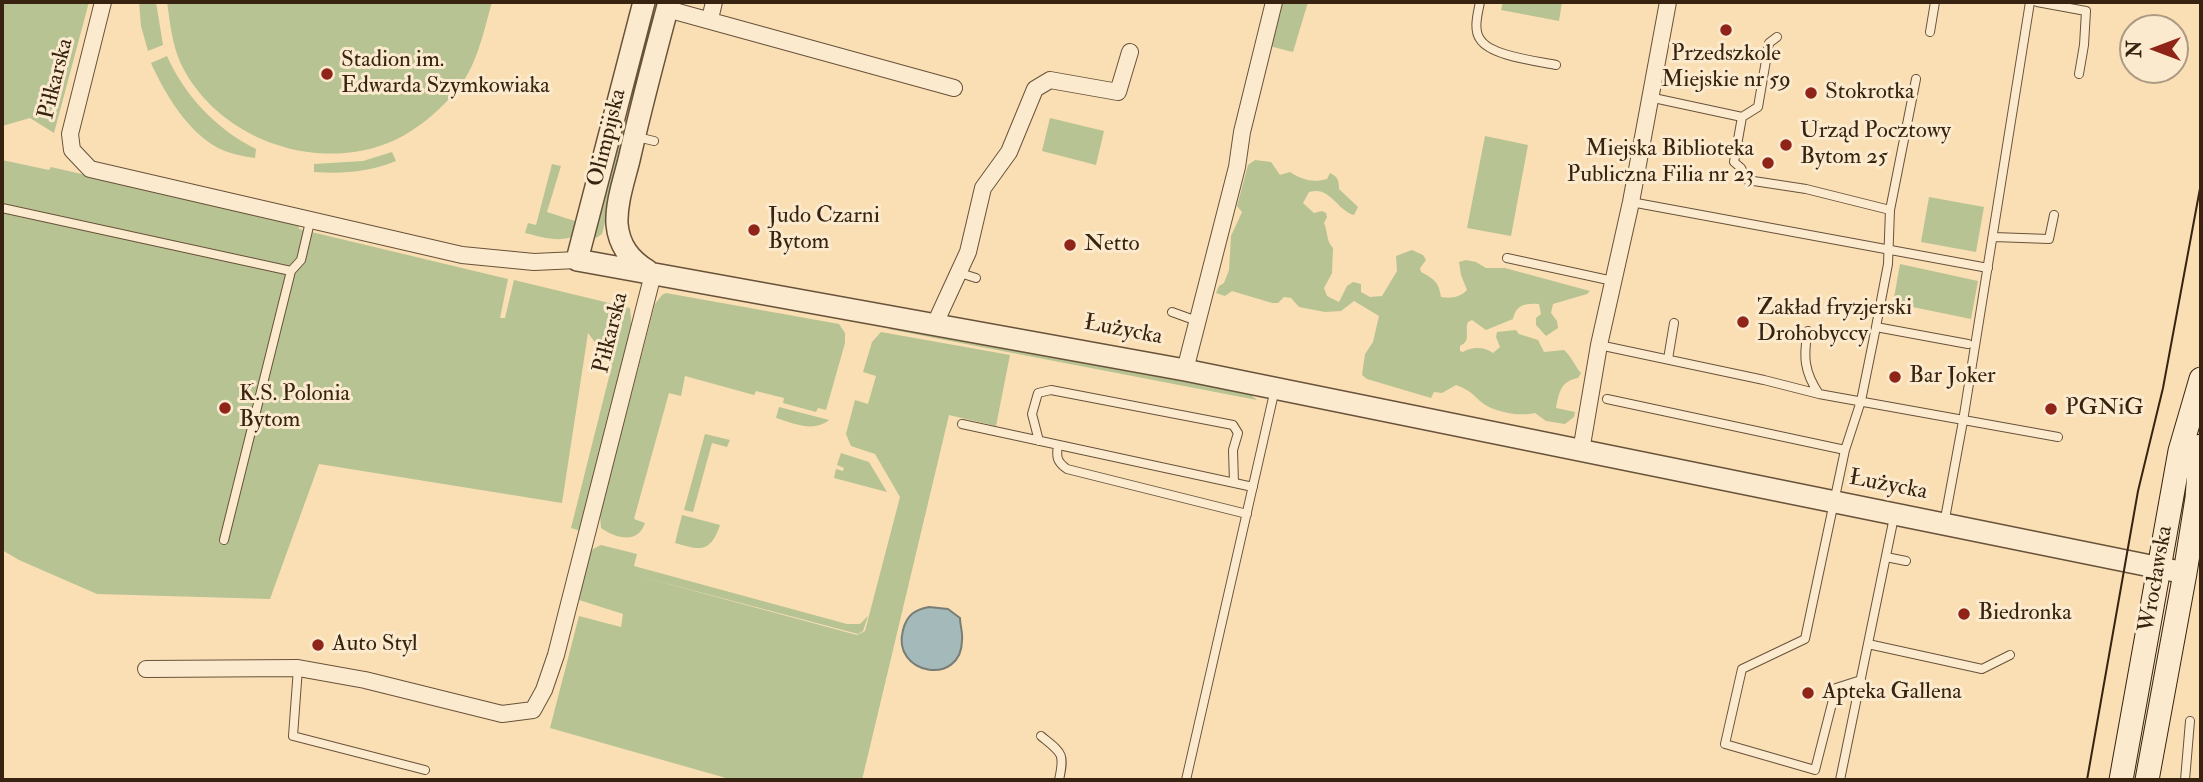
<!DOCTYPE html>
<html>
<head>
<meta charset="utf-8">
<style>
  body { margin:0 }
  #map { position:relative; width:2203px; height:782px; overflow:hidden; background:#fadfb5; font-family:"IM FELL Double Pica",serif }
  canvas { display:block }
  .frame { position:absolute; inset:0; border:4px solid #372310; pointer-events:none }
  .north { position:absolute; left:2119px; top:14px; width:70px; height:70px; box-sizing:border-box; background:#fceacf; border:2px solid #ad9a83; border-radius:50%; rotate:270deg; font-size:19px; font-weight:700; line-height:28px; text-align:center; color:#372310 }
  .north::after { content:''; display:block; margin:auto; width:24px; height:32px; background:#8f2418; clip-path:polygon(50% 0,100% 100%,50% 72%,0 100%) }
</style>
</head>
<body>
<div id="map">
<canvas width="2203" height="782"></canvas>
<div class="frame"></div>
<div class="north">N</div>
</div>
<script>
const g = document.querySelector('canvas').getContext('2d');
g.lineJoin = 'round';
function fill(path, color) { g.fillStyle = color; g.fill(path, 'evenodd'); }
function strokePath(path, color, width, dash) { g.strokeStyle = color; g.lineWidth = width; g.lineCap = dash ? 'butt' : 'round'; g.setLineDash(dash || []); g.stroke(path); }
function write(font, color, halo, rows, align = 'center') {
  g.font = font + ' "IM FELL Double Pica",serif'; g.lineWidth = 6; g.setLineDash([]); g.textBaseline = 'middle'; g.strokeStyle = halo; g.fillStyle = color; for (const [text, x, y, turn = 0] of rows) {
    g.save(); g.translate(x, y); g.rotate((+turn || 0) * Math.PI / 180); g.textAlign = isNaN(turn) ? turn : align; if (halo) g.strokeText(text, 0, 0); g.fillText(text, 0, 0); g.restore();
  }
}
fill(new Path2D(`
  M2 2H89L54 133 30 118 2 126Z
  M139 2H156L163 45 148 51 141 26Z
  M167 2H492C484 30 478 62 460 86 443 108 420 128 395 140 319 175 218 140 181 64 172 45 170 22 167 2Z
  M1279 2H1308L1293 52 1269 46Z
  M1503 2H1562L1559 21 1501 10Z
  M167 56C185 96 216 129 256 149L255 158C242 156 230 154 218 148 187 131 165 94 151 63Z
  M1050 118 1104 131 1096 165 1042 151Z
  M621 120 630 122 602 234 596 238 594 236Z
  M1485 136 1528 145 1511 236 1467 228Z
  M392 152 396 161C369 172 343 174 314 172V164L363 161Z
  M2 160 49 170 51 167 298 224 299 229 508 279 500 318H505L514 280 630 308 632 331 581 531 571 528 612 365 588 333 562 503 319 464 270 599 97 594 19 560 2 550Z
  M1255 160 1271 162 1280 175 1290 172C1302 180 1314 183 1327 179L1330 173C1338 177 1339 180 1339 189L1358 207 1354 215C1336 210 1331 186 1309 192L1303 203 1314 213 1322 211 1326 213 1327 217 1324 223C1328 232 1326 241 1333 248L1332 273 1324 288 1327 296 1339 302 1347 286 1353 282 1361 284V292L1370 297 1382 296 1397 271 1396 256 1412 250 1423 255 1426 260 1420 268 1421 272C1434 279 1439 282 1441 297 1450 299 1461 297 1467 290L1461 275 1459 262 1466 260 1476 262 1486 268H1505L1590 291 1587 294 1553 304 1551 313 1557 321 1558 328 1546 336 1536 325V318L1541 314 1539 304C1526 303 1516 304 1513 319L1486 330 1472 320 1468 322C1464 332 1472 340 1460 346V351L1463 352C1471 347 1484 346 1493 353L1500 347 1496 337 1497 332 1516 330 1519 334 1538 340 1544 352 1564 350C1572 357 1574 365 1581 373L1578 378C1561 381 1559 392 1556 408L1575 412 1574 417 1565 424 1546 421 1535 413C1519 417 1492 412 1480 401 1472 393 1467 389 1456 385L1442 393 1434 392 1431 398 1367 379 1362 375 1365 354 1373 342 1379 316 1354 301 1341 311 1325 312 1299 307 1291 298 1284 297 1278 303H1272L1232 291 1225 296 1216 293 1219 286 1224 283 1229 270 1231 236 1242 212 1237 206 1248 165Z
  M552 164 561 166 547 212 578 222 574 236C558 243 542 237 525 233L528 223 536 225Z
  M1929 197 1984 207 1976 252 1921 242Z
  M1900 264 1978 281 1971 319 1893 303Z
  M666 293 839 324 845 333V343L826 410 818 408 816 412 783 403 784 398 756 391 754 395 685 376 681 396 669 393 637 508 634 519 645 523C638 544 617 539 601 528L600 515 655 304 662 295Z
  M897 328C1015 347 1133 371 1251 395L1257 400 888 329Z
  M881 332 1010 355 996 426 949 415 862 780H733L550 728 579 616 621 627 623 614 579 600 589 555 593 549 601 545 637 554 634 566 847 624H860L868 616 863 631 858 634 635 575 857 635 865 631 900 497 875 454 851 446 846 434 855 400 868 404 876 376 863 372 872 342Z
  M779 407 829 420C813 433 793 423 776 418Z
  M705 434 730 440 727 447 712 443 693 512 684 510Z
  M841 453 869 462 887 492 834 478 836 469 843 471 844 468 837 465Z
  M682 515 720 525C710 554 700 550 675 543Z`), '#b7c393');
const water = new Path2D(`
  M929 607 948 609 960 618C960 625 963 633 962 640 962 687 891 675 903 630 907 615 914 610 929 607Z`);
fill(water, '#a4b9b9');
strokePath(water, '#787d75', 2);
const service = new Path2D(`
  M1480 2C1478 13 1473 29 1480 39 1490 56 1537 61 1556 65
  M2037 2 2086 11 2084 45 2079 74
  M1930 32 1935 2
  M1649 97 1742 117 1734 162 1741 168 1747 180 1806 189 1890 210
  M1742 117 1758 107 1769 43 1777 37
  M637 137 654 141
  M1631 202 1988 268
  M2 208 291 271
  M1994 237 2049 239 2054 215
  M1507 258 1613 281
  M960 273 976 278
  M1172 312 1197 321
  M1876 327 1968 344
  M1808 331C1803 356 1804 372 1819 394
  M1599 345 1764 380 1819 394 2058 437
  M1668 359 1674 323
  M1607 399 1845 450
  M962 424 1253 487
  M1039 441 1032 414 1038 393 1051 390 1233 425 1238 433 1233 450 1234 483
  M1058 445C1056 457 1057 462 1067 469L1247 514
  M1944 524 1963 421 2030 2
  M224 540 291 271 301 260 310 222
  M1886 557 1906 561
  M1868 644 1982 669 2010 655
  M298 668 293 736 425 770
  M1861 680 1836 688 1815 770 1725 744 1742 669 1805 639 1845 450 1861 401 1876 327 1888 264 1890 210 1916 79
  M1041 736C1062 753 1065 753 1059 780
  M1186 780 1275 389
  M1840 780 1894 517
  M2185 780 2190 721`);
const minor = new Path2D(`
  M103 2 70 134 72 150 90 169 462 255 534 262 577 260
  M667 9 954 88
  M710 19 714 2
  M937 325 939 315 968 252 983 188 1009 152 1035 89 1050 80 1118 92 1130 52
  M1185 370 1237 167 1242 132 1274 2
  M1581 451 1599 345 1631 202 1668 2
  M146 669 298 668 365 680 502 714 533 710 544 690 556 655 653 274`);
const tertiary = new Path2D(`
  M644 2 577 260 1185 370 2185 573
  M648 271C630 260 619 246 617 224 616 203 624 180 629 160 641 107 655 54 669 2`);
const secondary = new Path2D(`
  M2121 780 2180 451 2201 379
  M2147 780 2185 573 2197 498 2201 446`);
strokePath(service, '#685239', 10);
strokePath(minor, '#685239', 18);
strokePath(tertiary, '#685239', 24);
strokePath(secondary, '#372310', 25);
strokePath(service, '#fceacf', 8);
strokePath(minor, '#fceacf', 16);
strokePath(tertiary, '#fceacf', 21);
strokePath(secondary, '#fceacf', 23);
strokePath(new Path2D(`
  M2087 780 2138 491 2163 388 2201 183`), '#372310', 2);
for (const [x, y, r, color] of [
  [1726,30,7,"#8f2418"],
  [327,74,7,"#8f2418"],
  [1811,93,7,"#8f2418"],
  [1786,145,7,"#8f2418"],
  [1768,163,7,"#8f2418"],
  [754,230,7,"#8f2418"],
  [1070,245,7,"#8f2418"],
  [1743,322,7,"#8f2418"],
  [1895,377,7,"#8f2418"],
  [225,408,7,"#8f2418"],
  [2051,409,7,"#8f2418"],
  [1964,614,7,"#8f2418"],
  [318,645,7,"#8f2418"],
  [1808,693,7,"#8f2418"]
]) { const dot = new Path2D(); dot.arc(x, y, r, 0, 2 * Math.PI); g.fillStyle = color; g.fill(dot); strokePath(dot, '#fceacf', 2.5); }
write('23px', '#372310', '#fceacf', [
  ["Przedszkole",1726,55,"center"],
  ["Miejskie nr 59",1726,81,"center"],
  ["Stadion im.",341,61],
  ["Edwarda Szymkowiaka",341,87],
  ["Stokrotka",1825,93],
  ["Urząd Pocztowy",1800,132],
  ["Bytom 25",1800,158],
  ["Miejska Biblioteka",1754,150,"right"],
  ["Publiczna Filia nr 23",1754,176,"right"],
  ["Judo Czarni",768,217],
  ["Bytom",768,243],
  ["Netto",1084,245],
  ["Zakład fryzjerski",1757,309],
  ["Drohobyccy",1757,335],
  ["Bar Joker",1909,377],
  ["K.S. Polonia",239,395],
  ["Bytom",239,421],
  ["PGNiG",2065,409],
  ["Biedronka",1978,614],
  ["Auto Styl",332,645],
  ["Apteka Gallena",1822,693]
], 'left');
write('23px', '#372310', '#fceacf', [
  ["Piłkarska",57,79,-76],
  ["Olimpijska",608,138,-76],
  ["Łużycka",1123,331,11],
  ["Piłkarska",612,333,-76],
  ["Łużycka",1888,486,11],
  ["Wrocławska",2157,579,-80]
]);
</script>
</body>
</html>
